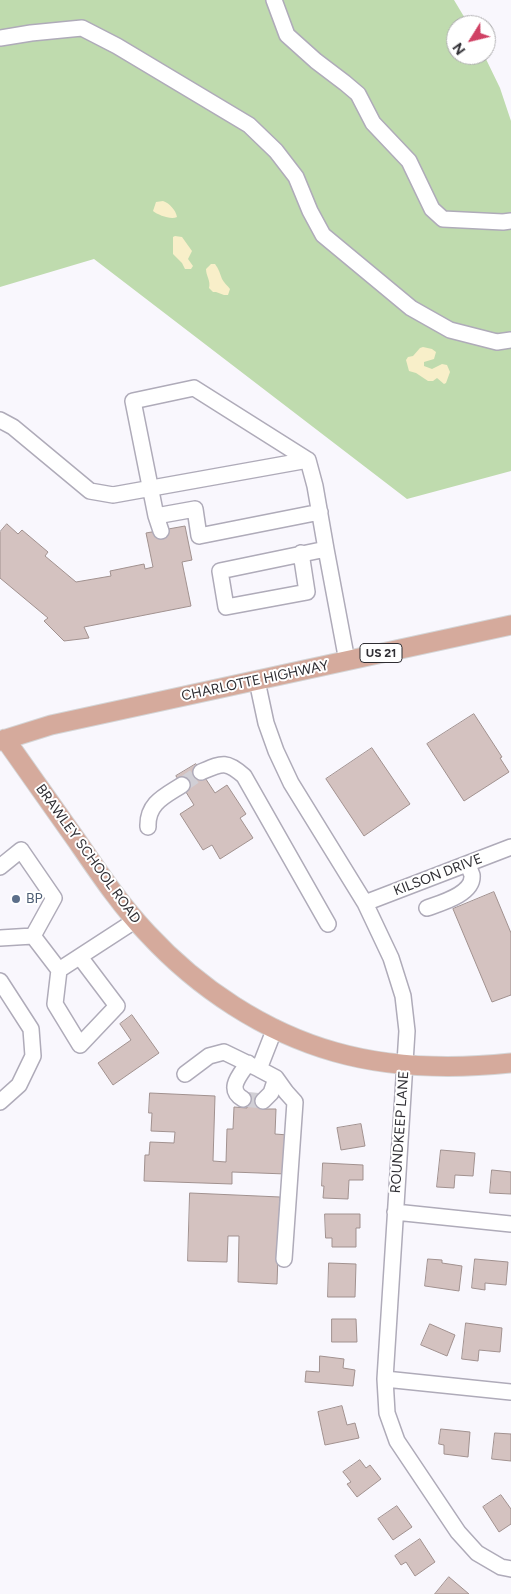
<!DOCTYPE html>
<html>
<head>
<meta charset="utf-8">
<style>
  body { margin:0 }
  #map { position:relative; width:511px; height:1594px; overflow:hidden; background:#f9f7fd; font-family:Figtree,sans-serif }
  canvas { display:block }
  .north { position:absolute; left:446px; top:15px; width:50px; height:50px; box-sizing:border-box; background:#fff; border:1px solid #acabad; border-radius:50%; rotate:234deg; font-size:14px; font-weight:700; line-height:20px; text-align:center; color:#2f2e33 }
  .north::after { content:''; display:block; margin:auto; width:18px; height:22px; background:#d04164; clip-path:polygon(50% 0,100% 100%,50% 72%,0 100%) }
</style>
</head>
<body>
<div id="map">
<canvas width="511" height="1594"></canvas>
<div class="north">N</div>
</div>
<script>
const g = document.querySelector('canvas').getContext('2d');
g.lineJoin = 'round';
function fill(path, color) { g.fillStyle = color; g.fill(path, 'evenodd'); }
function strokePath(path, color, width, dash) { g.strokeStyle = color; g.lineWidth = width; g.lineCap = dash ? 'butt' : 'round'; g.setLineDash(dash || []); g.stroke(path); }
function write(font, color, halo, rows, align = 'center') {
  g.font = font + ' Figtree,sans-serif'; g.lineWidth = 4; g.setLineDash([]); g.textBaseline = 'middle'; g.strokeStyle = halo; g.fillStyle = color; for (const [text, x, y, turn = 0] of rows) {
    g.save(); g.translate(x, y); g.rotate((+turn || 0) * Math.PI / 180); g.textAlign = isNaN(turn) ? turn : align; if (halo) g.strokeText(text, 0, 0); g.fillText(text, 0, 0); g.restore();
  }
}
fill(new Path2D(`
  M0 0H454L469 25H456V55H484L500 88 511 121V471L407 499 94 259 0 287Z`), '#bfdbae');
fill(new Path2D(`
  M163 201C169 203 176 210 177 217 171 220 158 215 153 211L156 202Z
  M175 236 182 237 192 251 188 259 193 266 191 269H185L182 263 173 254V237Z
  M211 264H215C219 269 220 274 222 279 224 283 228 286 230 289L228 295H224L216 292H213L209 288C211 281 206 276 206 269Z
  M423 347 432 349 436 352 434 359 424 362V366L432 369 442 364 447 365 450 372 446 383 444 384 437 378 433 381H428L416 373 409 371 406 360 408 357 413 356 420 348Z`), '#f8efc9');
const building = new Path2D(`
  M7 524 18 534 22 530 48 552 45 556 76 582 111 576 110 571 144 564 145 569 153 567 146 533 185 526 192 560 182 562 191 606 84 627 89 638 64 641 44 621 48 618 0 578V532Z
  M474 714 502 757 500 758 509 772 464 801 427 744Z
  M372 748 410 804 364 836 326 779Z
  M196 764 215 793 227 785 246 814 240 818 253 838 220 859 212 845 203 850 180 814 194 805 176 776Z
  M494 892 511 933V995L492 1002 453 909Z
  M132 1015 159 1053 113 1085 98 1063 131 1040 120 1024Z
  M150 1093 215 1096 213 1161 226 1162 227 1129H233L234 1107 247 1108V1096L264 1097 263 1109H276L275 1134 288 1135 286 1174 232 1172V1184L144 1181 145 1155H149L150 1142 174 1143 175 1132 151 1131 152 1113H149Z
  M361 1124 365 1146 341 1150 337 1128Z
  M441 1150 475 1153 473 1176 455 1175 454 1188 437 1187Z
  M323 1163 363 1165V1180H349L348 1199 323 1198 324 1186H322Z
  M492 1170 511 1172V1194L490 1193Z
  M190 1193 280 1197 277 1284 238 1282 239 1236H228L227 1262 188 1261Z
  M325 1214H360V1228H356V1247H332V1238H326Z
  M428 1259 442 1260V1263L462 1266 459 1291 425 1286Z
  M475 1259 508 1262 506 1285 485 1283V1290L472 1288Z
  M329 1263 356 1264 355 1297H328Z
  M332 1319H356L357 1342H332Z
  M466 1323 502 1328 500 1352 479 1350 478 1361 462 1359Z
  M430 1324 455 1335 447 1356 421 1345Z
  M320 1356 344 1359 343 1368 355 1370 353 1386 305 1382 306 1371 319 1372Z
  M342 1406 347 1425 355 1423 359 1438 325 1445 318 1412Z
  M441 1429 470 1432 468 1457 444 1454V1445L439 1444Z
  M495 1433 511 1434V1461L492 1459Z
  M360 1460 366 1468 370 1465 381 1479 357 1497 347 1484 351 1482 343 1472Z
  M501 1495 511 1509V1524L499 1532 483 1507Z
  M397 1506 412 1527 393 1540 378 1519Z
  M420 1539 435 1562 415 1576 406 1562 401 1565 395 1556Z
  M449 1577 469 1594H435Z`);
fill(building, '#d4c2c0');
strokePath(building, '#a1918f', 1);
strokePath(new Path2D(`
  M182 785 201 772
  M243 1099 263 1101`), '#d1cfd5', 15, [15, 8]);
const minor = new Path2D(`
  M274 0 287 35 316 61 345 83 358 94 373 123 409 161 432 209 443 219 503 222 511 221
  M0 38 31 33 82 28 117 46 249 125 276 151 296 177 310 211 323 235 411 308 450 330 497 342 511 340
  M0 420 13 427 90 491 113 495 308 460
  M156 516 195 509 199 536 320 512
  M161 531 156 516 133 401 194 388 308 460 315 486 326 549 347 661
  M301 553 307 592 226 607 220 571 326 549
  M257 681 266 723 276 751 291 783 365 903 391 958 403 996 407 1031 385 1379 387 1413 397 1441 458 1532 477 1553 501 1567 511 1569
  M201 772C222 763 226 760 244 776L328 924
  M148 827C147 803 165 796 182 785
  M0 867 21 850 54 898 33 936
  M365 903 511 847
  M427 908C441 903 474 894 472 875 471 872 469 867 467 864
  M0 938 33 936 59 970 55 1004 80 1045 117 1006 80 957
  M59 970 136 920
  M0 981 31 1029 33 1056 19 1085 0 1102
  M259 1069 276 1078 286 1092 295 1102 284 1259
  M185 1074 209 1056 224 1052 259 1069 275 1028
  M243 1099C226 1089 240 1075 248 1063
  M263 1101 271 1093 276 1078
  M395 1212 511 1224
  M385 1379 511 1392`);
const major = new Path2D(`
  M5 739C29 773 53 807 77 841 99 873 121 906 148 934 198 988 264 1032 335 1052 391 1068 453 1069 511 1063
  M0 741 51 725 511 625`);
strokePath(minor, '#afabb9', 18);
strokePath(major, '#d5d5d6', 21);
strokePath(minor, '#fff', 15);
strokePath(major, '#d5aa9c', 19);
for (const [x, y, r, color] of [
  [16,899,5,"#5c6f8a"]
]) { const dot = new Path2D(); dot.arc(x, y, r, 0, 2 * Math.PI); g.fillStyle = color; g.fill(dot); strokePath(dot, '#fff', 2); }
for (const [x, y, w] of [
  [381,653,42]
]) { const box = new Path2D(); box.roundRect(x - w / 2, y - 9.5, w, 19, 4); g.fillStyle = '#fff'; g.fill(box); strokePath(box, '#2f2e33', 1); }
write('bold 12px', '#2f2e33', null, [
  ["US 21",381,653]
]);
write('14px', '#2f2e33', '#fff', [
  ["CHARLOTTE HIGHWAY",255,681,-12],
  ["BRAWLEY SCHOOL ROAD",88,854,54],
  ["KILSON DRIVE",438,875,-21],
  ["ROUNDKEEP LANE",400,1132,-86]
]);
write('14px', '#4e5e75', '#fff', [
  ["BP",26,899]
], 'left');
</script>
</body>
</html>
